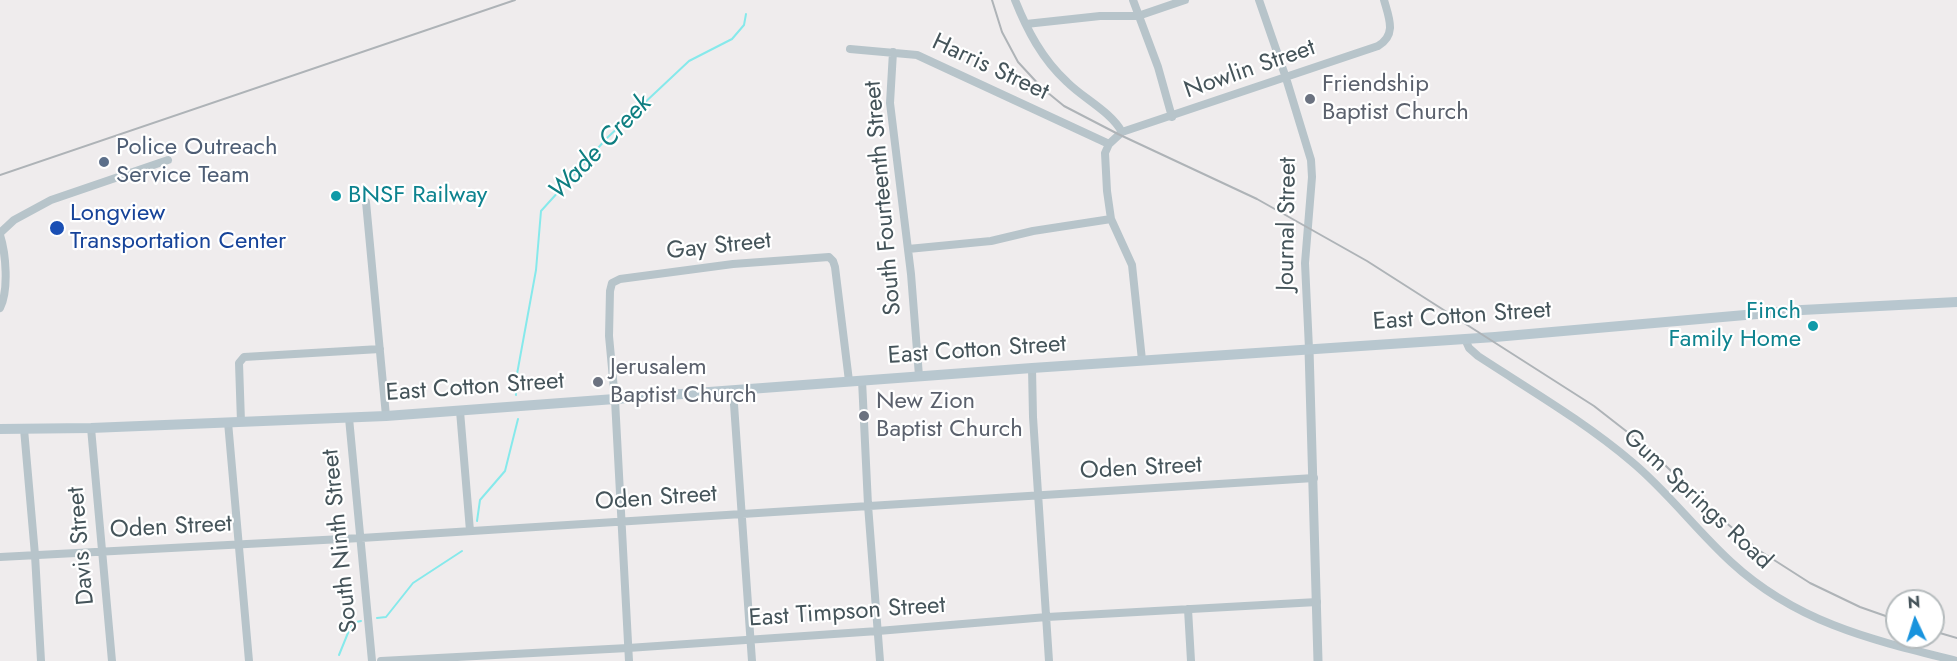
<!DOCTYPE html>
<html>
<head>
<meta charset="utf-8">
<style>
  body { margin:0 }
  #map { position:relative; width:1957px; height:661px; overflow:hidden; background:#efeced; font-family:Jost,sans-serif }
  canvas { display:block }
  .north { position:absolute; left:1885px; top:589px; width:60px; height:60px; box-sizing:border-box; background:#fff; border:2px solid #b5bbbd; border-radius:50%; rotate:356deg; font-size:16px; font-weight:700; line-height:24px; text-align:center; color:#45545a }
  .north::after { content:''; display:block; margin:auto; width:21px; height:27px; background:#1893dd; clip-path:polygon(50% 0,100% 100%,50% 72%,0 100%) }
</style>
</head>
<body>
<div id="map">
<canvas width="1957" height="661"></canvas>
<div class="north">N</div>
</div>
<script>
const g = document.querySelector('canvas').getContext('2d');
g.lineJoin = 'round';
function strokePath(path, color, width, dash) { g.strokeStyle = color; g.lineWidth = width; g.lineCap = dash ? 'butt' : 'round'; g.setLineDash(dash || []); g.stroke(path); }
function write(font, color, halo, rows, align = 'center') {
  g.font = font + ' Jost,sans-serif'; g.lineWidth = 4.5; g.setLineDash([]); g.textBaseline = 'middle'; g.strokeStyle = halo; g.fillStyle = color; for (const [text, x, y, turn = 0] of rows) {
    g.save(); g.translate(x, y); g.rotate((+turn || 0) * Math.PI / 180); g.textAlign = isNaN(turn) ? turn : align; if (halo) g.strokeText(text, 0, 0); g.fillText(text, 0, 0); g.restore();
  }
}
strokePath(new Path2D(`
  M516 395 515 385 536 270 541 211 607 138 689 61 732 39 744 25 746 14
  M477 521 480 500 505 471 518 419
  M377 618 386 617 413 583 462 551
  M339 655 352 623 361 621`), '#86e9eb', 2);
strokePath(new Path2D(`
  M1015 0C1027 30 1042 59 1067 82 1084 99 1110 111 1122 132
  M1133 0 1158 67 1172 117
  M1259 0 1286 78 1311 160 1312 177 1305 263 1309 349
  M1026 24 1100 16H1138L1185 0
  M850 49 917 55 1109 144
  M893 52 890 103 911 274 919 376
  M366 202 386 416
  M0 233 14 220 51 200 168 160
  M0 235C6 254 9 290 0 308
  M908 249 991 241 1033 231 1111 219
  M1465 339 1469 348 1478 356C1530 390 1585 422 1632 462 1668 492 1696 530 1731 562 1797 623 1872 640 1957 661
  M1142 360 1132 265 1111 219 1107 191 1105 153 1109 144 1122 132 1378 46C1397 35 1389 18 1384 0
  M1032 368 1033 417 1049 661
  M862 380 868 505 880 661
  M733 390 752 661
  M460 411 470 531
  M349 418 372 661
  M228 422 249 661
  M241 422 239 363 244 357 380 349
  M91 428 112 661
  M24 429 35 555 41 661
  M0 557 361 538 1314 478
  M1188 609 1191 661
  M381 661 628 648 878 631 1047 617 1317 602
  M629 661 615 400 609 336 610 291 612 283 620 279 733 264 829 257 833 261 835 267 849 381`), '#b7c4ca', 8);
strokePath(new Path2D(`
  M1309 349 1318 661`), '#b7c4ca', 9);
strokePath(new Path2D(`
  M0 429 91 428 386 416 1032 368 1495 337 1802 310 1957 302`), '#b8c7cf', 10);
strokePath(new Path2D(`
  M992 0 1002 32 1018 62 1042 88 1064 106 1118 134 1257 199 1367 261 1594 406 1644 445 1718 516 1760 551 1810 583 1860 607 1897 620
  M0 175 515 0
  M1933 631 1957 638`), '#aeb3b7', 2);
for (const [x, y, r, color] of [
  [1310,99,6,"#6b7280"],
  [104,162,6,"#5c6f8a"],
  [336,196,6,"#0f9aa8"],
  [57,228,8,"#1a4fb4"],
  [1813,326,6,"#0f9aa8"],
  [598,382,6,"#6b7280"],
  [864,416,6,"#6b7280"]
]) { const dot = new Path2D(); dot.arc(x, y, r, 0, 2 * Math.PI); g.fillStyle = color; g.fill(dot); strokePath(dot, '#fff', 2); }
write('24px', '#45545a', '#fff', [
  ["Harris Street",990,68,25],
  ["Nowlin Street",1250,70,-19],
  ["South Fourteenth Street",884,198,-95],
  ["Journal Street",1288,224,-89],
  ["Gay Street",719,247,-6],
  ["East Cotton Street",1462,317,-4],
  ["East Cotton Street",977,351,-4],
  ["East Cotton Street",475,388,-4],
  ["Oden Street",1141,469,-3],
  ["Oden Street",656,499,-4],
  ["Gum Springs Road",1697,500,43],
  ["Oden Street",171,528,-3],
  ["South Ninth Street",341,541,-96],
  ["Davis Street",82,546,-95],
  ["East Timpson Street",847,613,-4]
]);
write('24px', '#5b616d', '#fff', [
  ["Friendship",1322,85],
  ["Baptist Church",1322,113],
  ["Jerusalem",610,368],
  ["Baptist Church",610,396],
  ["New Zion",876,402],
  ["Baptist Church",876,430]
], 'left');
write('24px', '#4e5e75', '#fff', [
  ["Police Outreach",116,148],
  ["Service Team",116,176]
], 'left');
write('24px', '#0d838f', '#fff', [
  ["BNSF Railway",348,196],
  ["Finch",1801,312,"right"],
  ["Family Home",1801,340,"right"]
], 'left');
write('24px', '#164399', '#fff', [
  ["Longview",70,214],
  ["Transportation Center",70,242]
], 'left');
write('italic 26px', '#0d7e81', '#fff', [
  ["Wade Creek",601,148,-46]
]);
</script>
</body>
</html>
